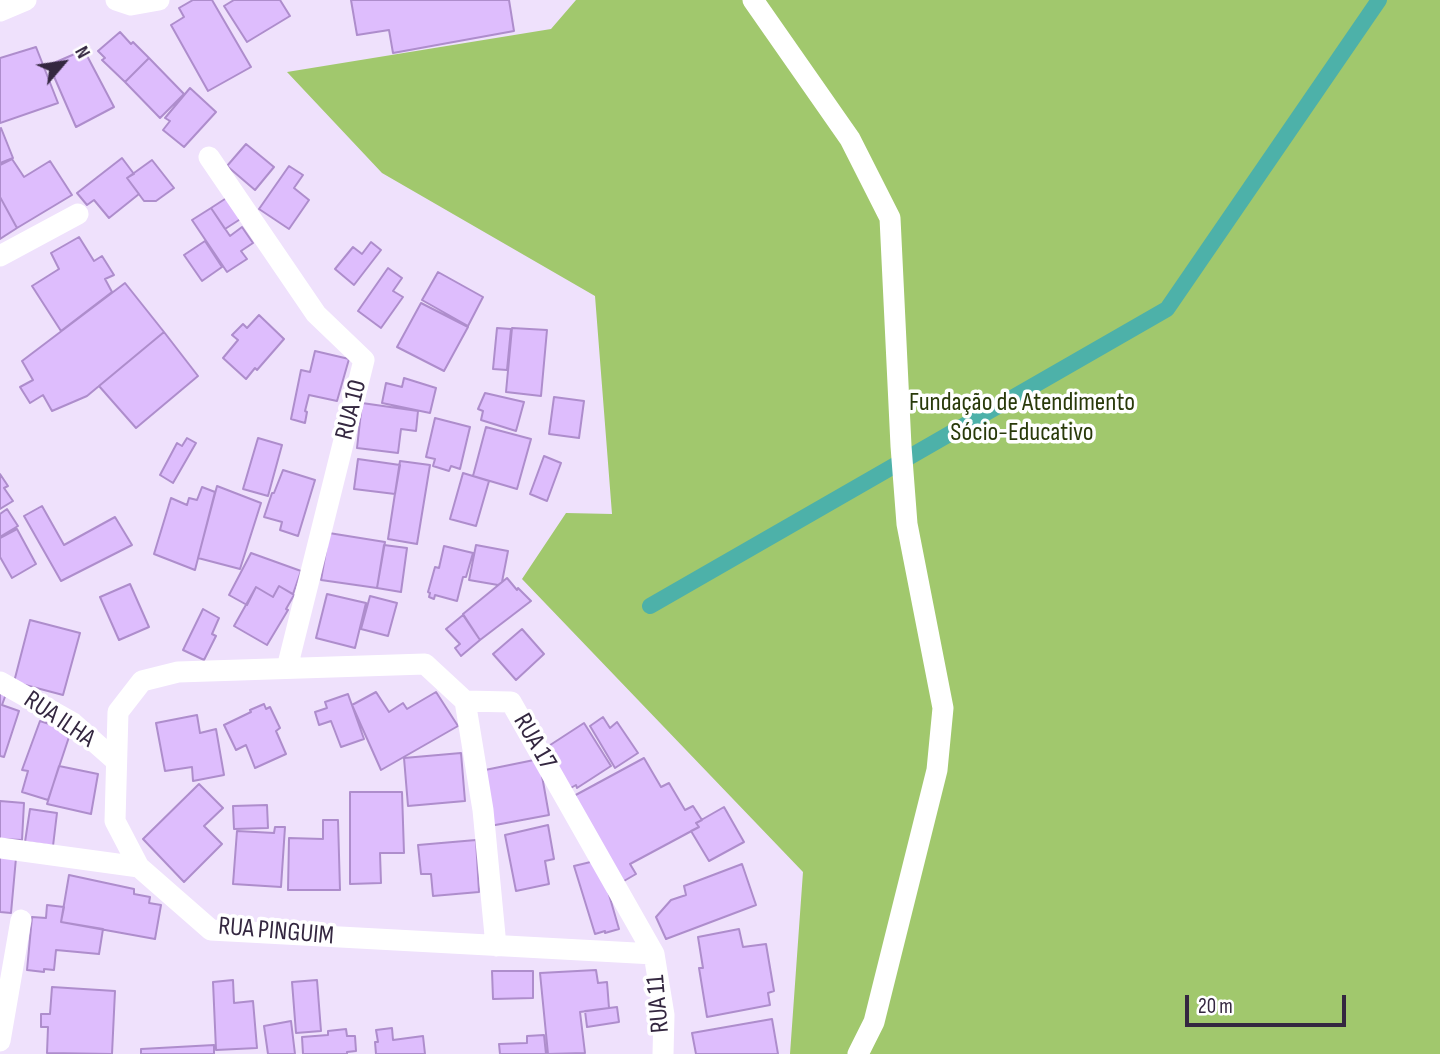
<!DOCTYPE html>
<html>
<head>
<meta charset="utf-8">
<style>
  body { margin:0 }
  #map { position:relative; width:1440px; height:1054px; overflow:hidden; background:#efe1fc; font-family:"Sofia Sans Condensed",sans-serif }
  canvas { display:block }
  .north { position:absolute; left:28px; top:28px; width:70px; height:70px; -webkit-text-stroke:5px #fff; paint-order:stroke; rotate:61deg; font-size:19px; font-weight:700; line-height:28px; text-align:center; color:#342740 }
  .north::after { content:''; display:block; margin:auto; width:24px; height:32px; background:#342740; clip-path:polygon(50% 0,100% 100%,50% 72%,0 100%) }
  .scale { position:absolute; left:1185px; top:995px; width:161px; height:32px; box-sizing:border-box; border:4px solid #342740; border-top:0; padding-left:9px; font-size:21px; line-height:24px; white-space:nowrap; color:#342740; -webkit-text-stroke:5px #fff; paint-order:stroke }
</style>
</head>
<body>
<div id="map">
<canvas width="1440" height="1054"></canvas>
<div class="north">N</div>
<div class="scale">20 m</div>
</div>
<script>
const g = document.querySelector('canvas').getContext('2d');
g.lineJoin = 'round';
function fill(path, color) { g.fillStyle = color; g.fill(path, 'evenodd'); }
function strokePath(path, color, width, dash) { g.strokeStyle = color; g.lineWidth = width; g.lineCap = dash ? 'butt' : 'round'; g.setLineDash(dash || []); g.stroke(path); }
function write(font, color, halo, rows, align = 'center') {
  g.font = font + ' "Sofia Sans Condensed",sans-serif'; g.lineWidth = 7; g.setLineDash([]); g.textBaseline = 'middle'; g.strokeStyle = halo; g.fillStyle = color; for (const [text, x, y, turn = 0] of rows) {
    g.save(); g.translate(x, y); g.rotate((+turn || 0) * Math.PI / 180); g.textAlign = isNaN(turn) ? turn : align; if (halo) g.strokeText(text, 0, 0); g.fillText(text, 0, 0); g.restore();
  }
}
fill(new Path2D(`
  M576 0H1440V1054H790L803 872 522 579 566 513 612 514 595 296 382 173 287 72 551 29Z`), '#a1c86d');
strokePath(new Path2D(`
  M650 606 1167 309 1379 0`), '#4db1a9', 16);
const building = new Path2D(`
  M193 0H212L251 67 208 91 171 25 184 17 179 8Z
  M234 0H280L290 16 247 42 224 6Z
  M351 0H509L514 31 393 53 389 30 357 35Z
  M120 32 131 44 133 42 149 58 125 82 102 60 105 58 98 51Z
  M36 47 58 103 0 123V58Z
  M84 50 114 107 76 127 49 65Z
  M149 58 184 94 160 118 125 82Z
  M190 88 216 112 184 147 163 130 170 121 165 118Z
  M1 128 13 158 0 163V129Z
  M246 144 274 167 255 190 227 166Z
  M122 158 134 174 127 178 139 194 109 218 94 200 87 205 77 193Z
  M12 159 24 177 50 161 72 195 17 228 0 197V165Z
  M152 160 174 188 156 201H144L127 178Z
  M289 166 303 175 294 188 309 200 289 229 259 209Z
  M0 197 17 228 0 239Z
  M228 197 242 218 225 229 211 208Z
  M211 208 230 236 242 227 253 243 241 251 247 259 227 272 192 220Z
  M79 237 94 261 102 256 114 275 105 279 112 292 61 331 32 286 59 269 51 253Z
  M205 241 222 267 202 281 184 255Z
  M371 242 381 250 354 285 335 269 353 247 362 254Z
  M388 268 402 278 393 291 403 297 381 328 358 311Z
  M438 272 483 297 468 326 422 300Z
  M125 283 164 332 87 396 52 411 43 395 30 403 20 387 33 380 22 361Z
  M421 303 468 327 444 371 397 347Z
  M259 315 284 339 257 370 255 368 246 379 223 358 238 340 232 335 243 324 247 328Z
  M497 328 511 329 507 370 493 369Z
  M512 328 547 330 541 396 506 392Z
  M164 332 198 376 136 428 99 386Z
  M315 351 349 359 337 401 309 395 305 411 307 412 305 423 291 419 301 370 310 372Z
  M404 378 436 388 430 413 382 403 386 383 402 387Z
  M485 393 524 402 516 431 481 420 483 411 478 409Z
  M554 397 584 401 579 438 549 434Z
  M362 403 418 411 416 431 401 429 398 453 357 448Z
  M435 418 470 427 460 469 451 466 449 471 433 466 435 459 426 457Z
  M486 427 531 439 517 489 473 476Z
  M187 438 196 443 173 483 160 475 177 443 182 446Z
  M258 438 282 445 268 496 243 489Z
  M544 456 561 463 547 501 530 494Z
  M358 459 400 465 395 494 354 489Z
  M400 461 430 465 417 544 388 539Z
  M283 470 315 480 298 536 280 530 282 522 264 517 272 493H274Z
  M463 473 489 481 476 526 450 519Z
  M0 474 8 486 4 488 13 501 0 509Z
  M217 486 261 503 240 569 198 558Z
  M202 487 215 492 195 570 154 554 171 498 187 505 189 498 197 500Z
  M42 506 64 545 115 517 132 545 61 581 24 516Z
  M7 509 18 526 0 537V514Z
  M17 529 36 564 12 578 0 557V538Z
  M329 533 385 542 377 588 321 580Z
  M384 545 407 548 401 592 377 588Z
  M476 545 508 551 502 582 498 585 469 580Z
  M444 546 473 553 466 577H463L457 601 435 595 434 599 429 597 430 593 428 592 435 567 439 568Z
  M251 553 301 571 293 594 279 586 273 597 256 587 247 605 229 595Z
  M507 578 517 590 518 588 531 601 480 640 463 614Z
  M130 584 149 627 119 640 100 597Z
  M279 586 294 595 286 609 288 610 267 645 234 626 256 587 273 597Z
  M327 594 366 603 355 648 316 638Z
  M370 596 397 603 388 636 361 629Z
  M203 609 219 618 212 634 216 636 204 660 183 650Z
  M463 615 480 640 461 656 455 648 460 644 446 629Z
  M30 620 80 633 63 695 14 682Z
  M522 629 544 654 516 680 493 654Z
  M0 692 6 694 2 705 19 711 4 757 0 756Z
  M376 692 389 712 403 703 407 709 436 692 458 726 381 770 352 705Z
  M348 694 364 739 341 747 331 721 319 725 315 712 327 708 325 702Z
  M264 704 266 709 270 707 280 728 276 731 286 754 255 768 246 745 236 750 224 725 251 712 250 710Z
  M197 715 200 733 216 729 224 775 193 781 192 767 165 771 156 723Z
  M603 717 610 728 617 722 638 753 615 768 590 726Z
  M40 721 71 731 48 800 22 792 28 771 22 770Z
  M584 723 611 766 577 788 576 785 569 789 544 749Z
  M461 753 465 801 408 806 404 758Z
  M644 758 661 787 669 783 685 810 693 806 702 820 696 823 699 827 630 864 636 874 617 885 572 797Z
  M539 759 549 815 490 826 485 770Z
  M59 766 98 774 91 814 47 804Z
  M199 784 223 808 204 826 222 844 184 882 143 839Z
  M350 792H402L404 853H380L381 883 350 884Z
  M0 801 24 803 22 840 0 839Z
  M267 805 268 828 234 829 233 806Z
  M724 807 744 842 709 861 691 831 699 827 696 823Z
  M30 809 57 813 53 846 25 842Z
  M323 820H338L340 890H288L289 838 323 839Z
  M548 825 554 859 545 861 549 884 516 891 505 835Z
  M275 827H285L281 887 233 884 237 831 274 833Z
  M476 840 479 892 433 896 431 874H421L418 845Z
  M0 856 16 858 11 913 0 912Z
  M599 860 619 929 605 933V931L595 934 574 866Z
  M742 864 756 905 666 939 656 917 671 900 686 895 684 886Z
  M69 875 134 889V894L150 897 149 903 161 905 155 939 61 922Z
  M47 905 64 907 61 922 103 929 99 954 56 950 54 970 44 969V972L27 970 32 917 46 918Z
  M739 929 743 947 766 944 774 991 768 993 770 1005 707 1017 699 968H703L698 937Z
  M596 970 598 983 607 982 609 1008 580 1012 585 1053 548 1054 540 973Z
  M492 971H533V998L493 999Z
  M233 980 234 1003 253 1001 257 1048 216 1050 213 982Z
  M317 980 321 1031 296 1033 292 982Z
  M52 987 115 991 112 1054 47 1053 48 1027H41V1014H50Z
  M617 1007 619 1022 587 1027 585 1011Z
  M772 1019 778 1054H696L692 1033Z
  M291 1021 295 1054H268L264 1026Z
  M392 1028 393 1040 423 1036 425 1054H376L375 1042H378L376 1030Z
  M346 1029 347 1036H355L356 1051 347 1052V1054H303L302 1037 328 1035V1031Z
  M544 1035 546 1054H500L499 1044 527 1043V1036Z
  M214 1045V1054H141V1049Z`);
fill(building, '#debdfd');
strokePath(building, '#ae8dcc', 2);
strokePath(new Path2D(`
  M116 0 131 5 159 0
  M753 0 850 139 890 218 901 446 907 524 943 708 937 770 874 1022 858 1054
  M0 11 26 0
  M209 157 316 314 364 360 287 668
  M0 256 78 214
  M0 682 73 723 116 761
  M465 701 483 810 496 946
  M0 848 139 867
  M654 954 211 930 139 867 115 821 118 712 142 681 178 672 425 664 465 701 511 702 654 954 664 1015 663 1054
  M0 1041 21 920`), '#fff', 21);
write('26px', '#293a0a', '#fff', [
  ["Fundação de Atendimento",1022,403],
  ["Sócio-Educativo",1022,433]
]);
write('26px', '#342740', '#fff', [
  ["RUA 10",352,410,-76],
  ["RUA ILHA",59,720,34],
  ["RUA 17",534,742,60],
  ["RUA PINGUIM",276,932,5],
  ["RUA 11",659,1004,-95]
]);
</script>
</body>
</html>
